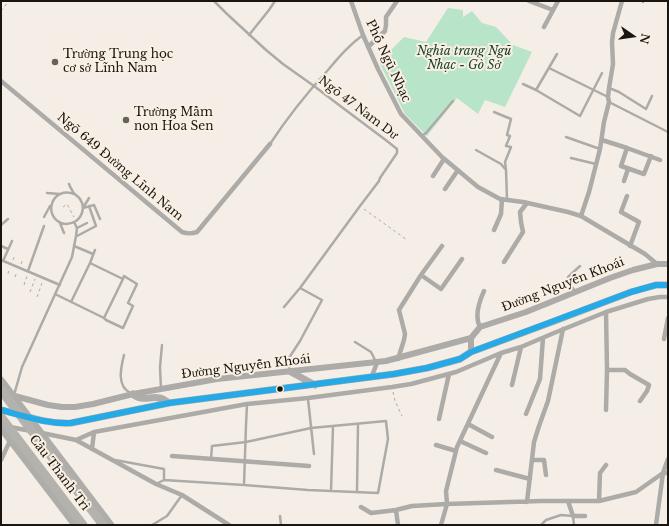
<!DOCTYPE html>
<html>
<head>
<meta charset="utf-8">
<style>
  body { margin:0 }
  #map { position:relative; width:669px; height:526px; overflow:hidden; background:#f4eee7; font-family:"Libre Baskerville",serif }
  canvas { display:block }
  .frame { position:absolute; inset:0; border:2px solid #191611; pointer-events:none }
  .north { position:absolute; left:613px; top:16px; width:40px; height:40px; -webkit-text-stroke:3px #f9efe2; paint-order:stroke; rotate:103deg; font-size:11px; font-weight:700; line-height:16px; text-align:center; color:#191611 }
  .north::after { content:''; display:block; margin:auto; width:14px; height:18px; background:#191611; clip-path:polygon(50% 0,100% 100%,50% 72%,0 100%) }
</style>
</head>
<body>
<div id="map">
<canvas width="669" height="526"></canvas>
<div class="frame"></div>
<div class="north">N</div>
</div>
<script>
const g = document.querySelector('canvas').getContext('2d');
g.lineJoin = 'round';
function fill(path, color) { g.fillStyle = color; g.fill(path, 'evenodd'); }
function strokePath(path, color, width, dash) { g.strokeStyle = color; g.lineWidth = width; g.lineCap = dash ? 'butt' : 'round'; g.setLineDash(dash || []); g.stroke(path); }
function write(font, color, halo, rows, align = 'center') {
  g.font = font + ' "Libre Baskerville",serif'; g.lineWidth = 4; g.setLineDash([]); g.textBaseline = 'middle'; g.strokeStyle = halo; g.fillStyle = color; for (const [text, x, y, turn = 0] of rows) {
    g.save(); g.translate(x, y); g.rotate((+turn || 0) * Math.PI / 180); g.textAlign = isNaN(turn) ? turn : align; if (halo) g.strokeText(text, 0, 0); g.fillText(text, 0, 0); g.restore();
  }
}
fill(new Path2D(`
  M448 8 463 10V17L472 11 482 23 496 27 513 45 532 52 505 107 485 100 478 114 457 98 427 136 405 114 379 62 404 37 426 42Z`), '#b8e4c9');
strokePath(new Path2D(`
  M1 11 9 1
  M63 207 67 204 74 217
  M364 209 407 240
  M13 260 15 255
  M21 264 23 259
  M8 274 9 269
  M15 277 17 272
  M24 285 27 276
  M30 292 35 279
  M37 297 42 283
  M393 392 395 401 402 416`), '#adaba7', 1, [3, 3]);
strokePath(new Path2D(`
  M214 1 227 14 266 50 283 64 314 86 339 105 387 141 397 149V153L380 178 379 181 360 206 300 288 284 307
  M643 1V2
  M249 35 269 10 275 1
  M549 68 608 97
  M523 84 536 90 557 54
  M609 88 619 92 646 109 652 96
  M536 90 580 116 602 73
  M609 102 668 132
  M494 112 511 119 507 135 510 136 506 146 511 147 505 162 506 170 507 199
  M422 136 426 133 453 101
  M566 137 600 149
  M270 144C287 118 307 93 328 70 339 57 349 45 363 35
  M476 150 501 164 506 170
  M571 158 596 164
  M69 184C70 187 72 190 73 192 75 195 78 196 80 199 85 206 83 216 76 221 71 224 66 225 61 223 42 214 53 186 74 194
  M47 193 60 194
  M83 208 94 205 100 219
  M83 208 89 198
  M44 217 50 206
  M60 223 64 233
  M1 225 8 219
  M77 228 87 223
  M77 236 96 226 89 206
  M1 246 8 249
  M74 246 93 254
  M1 260 60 285
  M3 261 12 241
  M28 271 44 226
  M575 291 569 283 568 277 580 266
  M55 294 104 318 123 279 90 263
  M71 302 90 263 95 250
  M104 318 106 320 123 328 133 306 128 303 137 284 124 276 123 279
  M355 342 371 352 376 362
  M124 355C121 367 116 387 131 393
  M290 370 287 361 300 341 322 300 300 288
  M161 389 160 367 162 345
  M14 395 22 367 72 257 76 236 77 228 74 222
  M308 399 314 454
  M211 459 212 446 246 442 311 428 386 421 388 439 378 493 308 490 244 485
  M115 460 164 469V480
  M156 484 164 480 244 485 246 425 247 404
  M331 491 333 426
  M357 492 358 424
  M280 516 281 525
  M152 525 167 516 182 495
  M541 525 546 520 561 515 573 516 574 525`), '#acaba8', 2.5);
strokePath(new Path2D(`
  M351 1 363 35 378 69 401 114 442 157 478 187 500 199 523 202 568 212 581 216 645 254 657 264
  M529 1 553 10
  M544 27 558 1
  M368 47 385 31 386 25V17L397 1
  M1 81 182 232C188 234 191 234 197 232L270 144
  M602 140 627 148 660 160
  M627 148 621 166 644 174 651 156
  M433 176 444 159
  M624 181 628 169
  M445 189 458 170
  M627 196 621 212 639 222 630 246
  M581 216 589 192 600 149 604 122 609 102 608 97 609 88 613 64 612 42 613 33 622 1
  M494 230 501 214 502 199
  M504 262 523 232 521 222 520 212 527 203
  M421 275 441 289 462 259
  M606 312 607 370 606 410
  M480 327C474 316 479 302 484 291
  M664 339 668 318
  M398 359 404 340 405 334 399 310 421 275 442 246
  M607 370H625L630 374 649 385 647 391 640 401
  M371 378 377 363
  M512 385 521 347
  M526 414 540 379 543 338
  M439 419 449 374
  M468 424 492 437
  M10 427 31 431
  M42 433 76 440 156 484 182 495 229 525
  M76 440 94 432 247 404 308 398 392 387 411 384 456 372 501 353 521 347 554 333 606 312 648 299 660 297H668
  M460 441 486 453
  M436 445 456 451
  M92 449 94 432
  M172 456 309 466
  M1 460 9 443
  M532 460H544L546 475
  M496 470 530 479
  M568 501 573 516H585
  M599 501 600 473 606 465
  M527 502 534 442 539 426 548 401 563 329
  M361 507 371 513 396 510 412 506 447 504 541 501H599L636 492 663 473H668
  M396 510 398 525
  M441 525 447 504 446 491 457 447 501 353
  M656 525 663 473 668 459`), '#acaba8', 4.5);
strokePath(new Path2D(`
  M471 352V338L480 327 526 312 610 278 633 270 657 264H668
  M11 395 48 405 62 407H75L93 404 133 394 217 379 386 361 471 338`), '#acaba8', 6);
strokePath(new Path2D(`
  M291 372 315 385
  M133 394C141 402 150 396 160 398 164 399 166 401 169 403
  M1 410C23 415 49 425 71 423L169 403 394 374 427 368 460 359 471 352 552 322 631 292 656 285H668
  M1 428 75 525`), '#afada9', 7);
strokePath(new Path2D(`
  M1 380 111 525`), '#afada9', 7);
strokePath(new Path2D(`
  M1 390 103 525
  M1 417 83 525`), '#b4b2ad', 9);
strokePath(new Path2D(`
  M1 410C24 416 47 424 71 423L169 403 394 374 427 368 460 359 471 352 631 292 656 285H668`), '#26aae7', 6);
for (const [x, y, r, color] of [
  [55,62,4,"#66625c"],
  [126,120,4,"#66625c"],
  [280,389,3.5,"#191611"]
]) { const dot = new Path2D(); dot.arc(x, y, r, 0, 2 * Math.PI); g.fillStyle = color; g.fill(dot); strokePath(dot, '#f9efe2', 1.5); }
write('italic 12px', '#17402d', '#f9efe2', [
  ["Nghĩa trang Ngũ",464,52],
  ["Nhạc - Gò Sở",464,66]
]);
write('12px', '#191611', '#f9efe2', [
  ["Trường Trung học",63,55],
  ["cơ sở Lĩnh Nam",63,69],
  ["Trường Mầm",134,113],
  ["non Hoa Sen",134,127]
], 'left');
write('12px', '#191611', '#f9efe2', [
  ["Phố Ngũ Nhạc",388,61,65],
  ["Ngõ 47 Nam Dư",358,108,37],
  ["Ngõ 649 Đường Lĩnh Nam",120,167,40],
  ["Đường Nguyễn Khoái",563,285,-21],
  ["Đường Nguyễn Khoái",246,367,-7],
  ["Cầu Thanh Trì",59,473,53]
]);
</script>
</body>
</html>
